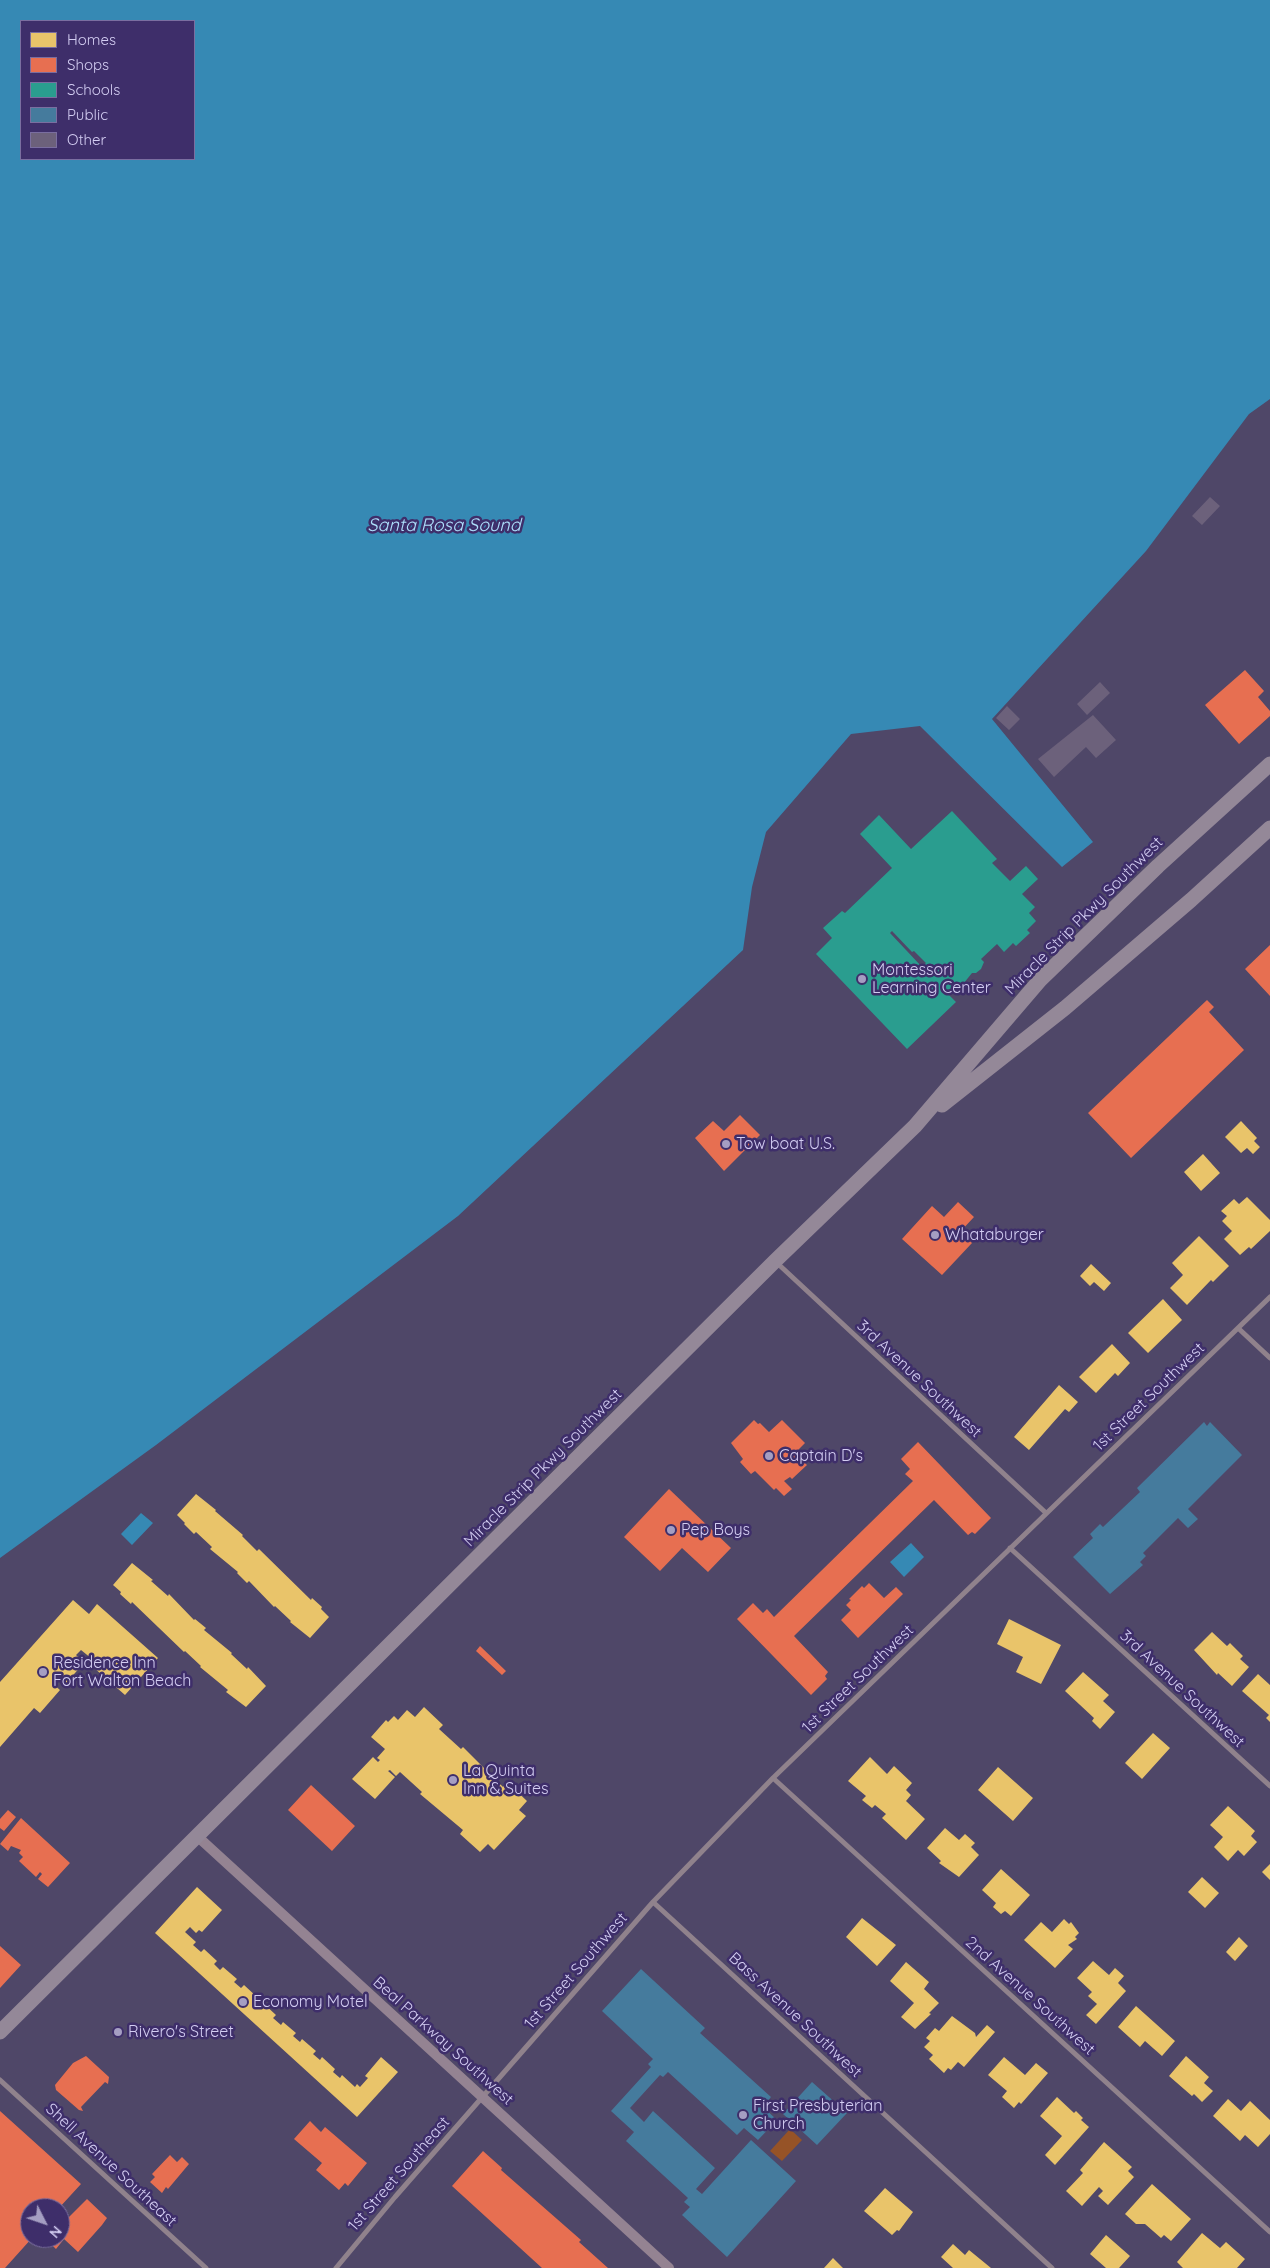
<!DOCTYPE html>
<html>
<head>
<meta charset="utf-8">
<style>
  body { margin:0 }
  #map { position:relative; width:1270px; height:2268px; overflow:hidden; background:#4f4768; font-family:Quicksand,sans-serif }
  canvas { display:block }
  .legend { position:absolute; left:20px; top:20px; width:175px; height:140px; box-sizing:border-box; background:#3e2e6a; border:1px solid #7a6ea0; margin:0; padding:6px 9px; list-style:none; font-size:15px; color:#d3cdf2 }
  .legend li { display:flex; align-items:center; gap:10px; height:25px }
  .legend b { width:25px; border:1px solid #7a6ea0 }
  .north { position:absolute; left:20px; top:2198px; width:50px; height:50px; box-sizing:border-box; background:#3e2e6a; border:1px solid #7a6ea0; border-radius:50%; rotate:131deg; font-size:14px; font-weight:700; line-height:20px; text-align:center; color:#d3cdf2 }
  .north::after { content:''; display:block; margin:auto; width:18px; height:22px; background:#a59ec2; clip-path:polygon(50% 0,100% 100%,50% 72%,0 100%) }
</style>
</head>
<body>
<div id="map">
<canvas width="1270" height="2268"></canvas>
<ul class="legend">
<li><b style="height:14px;background:#e9c46a"></b>Homes</li>
<li><b style="height:14px;background:#e76f51"></b>Shops</li>
<li><b style="height:14px;background:#2a9d8f"></b>Schools</li>
<li><b style="height:14px;background:#457b9d"></b>Public</li>
<li><b style="height:14px;background:#6c617b"></b>Other</li>
</ul>
<div class="north">N</div>
</div>
<script>
const g = document.querySelector('canvas').getContext('2d');
g.lineJoin = 'round';
function fill(path, color) { g.fillStyle = color; g.fill(path, 'evenodd'); }
function strokePath(path, color, width, dash) { g.strokeStyle = color; g.lineWidth = width; g.lineCap = dash ? 'butt' : 'round'; g.setLineDash(dash || []); g.stroke(path); }
function write(font, color, halo, rows, align = 'center') {
  g.font = font + ' Quicksand,sans-serif'; g.lineWidth = 5; g.setLineDash([]); g.textBaseline = 'middle'; g.strokeStyle = halo; g.fillStyle = color; for (const [text, x, y, turn = 0] of rows) {
    g.save(); g.translate(x, y); g.rotate((+turn || 0) * Math.PI / 180); g.textAlign = isNaN(turn) ? turn : align; if (halo) g.strokeText(text, 0, 0); g.fillText(text, 0, 0); g.restore();
  }
}
fill(new Path2D(`
  M790 2129 802 2140 782 2161 770 2151Z`), '#965327');
fill(new Path2D(`
  M0 0H1270V399L1249 414 1146 551 992 719 1093 842 1062 867 920 726 851 734 766 832 752 887 743 950 458 1216 156 1445 0 1558ZM194 21V159H21V21Z
  M141 1513 153 1523 132 1545 121 1534Z
  M911 1543 924 1557 904 1577 890 1562Z`), '#3689b4');
fill(new Path2D(`
  M1241 1121 1257 1138 1254 1141 1260 1147 1253 1154 1247 1148 1241 1153 1225 1137Z
  M1203 1154 1220 1173 1201 1191 1184 1172Z
  M1247 1197 1270 1220V1231L1251 1249 1249 1247 1240 1255 1224 1239 1232 1231 1222 1221 1227 1216 1221 1211 1234 1199 1239 1204Z
  M1199 1236 1229 1266 1213 1282 1211 1280 1187 1305 1170 1288 1183 1275 1172 1263Z
  M1091 1264 1111 1283 1104 1291 1094 1282 1090 1286 1080 1276Z
  M1163 1299 1182 1320 1148 1353 1128 1333Z
  M1112 1344 1130 1363 1118 1376 1115 1373 1096 1393 1079 1377Z
  M1059 1385 1078 1402 1069 1412 1065 1409 1029 1450 1014 1437Z
  M196 1494 216 1510 215 1511 243 1535 242 1536 257 1551 259 1549 311 1600 312 1598 322 1607 321 1609 329 1617 310 1638 290 1622 291 1621 275 1606 274 1607 249 1581 247 1583 237 1573 238 1572 210 1549 212 1547 196 1532 194 1534 184 1524 185 1523 177 1515Z
  M132 1563 153 1580 151 1581 168 1596 169 1594 194 1620 195 1619 206 1628 204 1630 232 1653 231 1654 247 1669 248 1667 266 1686 246 1707 226 1692 228 1690 200 1667 201 1666 185 1651 184 1652 132 1602 131 1604 120 1594 121 1592 113 1585Z
  M73 1600 89 1614 97 1604 158 1658 125 1695 93 1667 97 1663 81 1650 76 1655 84 1663 66 1683 58 1676 52 1683 60 1690 40 1713 34 1708 0 1747V1682Z
  M1009 1619 1061 1645 1041 1684 1016 1672 1023 1657 997 1644Z
  M1212 1632 1227 1646 1230 1643 1243 1656 1240 1659 1249 1667 1232 1686 1218 1673 1217 1675 1194 1650Z
  M1083 1672 1109 1695 1103 1701 1115 1712 1100 1729 1092 1721 1094 1718 1065 1691Z
  M1258 1674 1270 1685V1722L1266 1718 1269 1715 1242 1691Z
  M424 1707 443 1725 439 1729 461 1749 463 1747 503 1787 507 1782 527 1801 519 1810 526 1816 494 1850 488 1844 480 1852 460 1834 463 1830 420 1794 422 1792 400 1772 396 1776 390 1770 388 1771 395 1777 375 1799 352 1779 373 1757 378 1762 380 1760 377 1758 385 1749 371 1737 386 1720 388 1722 394 1716 398 1720 407 1710 415 1717Z
  M1153 1733 1170 1748 1142 1779 1125 1763Z
  M870 1757 887 1774 894 1766 912 1783 906 1790 911 1795 906 1801 925 1819 906 1840 882 1818 886 1814 875 1805 872 1808 862 1800 866 1796 848 1781Z
  M998 1767 1033 1798 1013 1821 978 1790Z
  M1228 1806 1255 1831 1251 1836 1257 1842 1244 1856 1238 1850 1228 1861 1214 1847 1223 1837 1210 1825Z
  M945 1828 959 1840 965 1834 975 1843 971 1847 979 1855 959 1877 939 1863 941 1861 927 1848Z
  M1270 1864V1880L1262 1872Z
  M1001 1869 1030 1895 1011 1916 1005 1911 1001 1914 993 1907 996 1903 982 1890Z
  M1202 1877 1219 1893 1205 1908 1188 1892Z
  M197 1887 222 1910 202 1932 199 1930 196 1933 190 1927 185 1932 196 1942 193 1945 201 1952 204 1949 217 1961 214 1964 220 1970 223 1967 237 1979 234 1982 241 1988 244 1985 257 1997 254 2000 261 2006 263 2003 276 2015 273 2018 281 2025 283 2022 296 2033 293 2036 300 2042 302 2039 316 2051 313 2054 320 2060 322 2057 335 2069 333 2072 340 2078 342 2075 355 2087 357 2084 360 2087 368 2078 365 2076 381 2057 398 2072 357 2117 155 1933Z
  M862 1918 896 1945 877 1966 846 1937Z
  M1064 1919 1069 1924 1071 1922 1079 1933 1075 1937 1077 1939 1068 1945 1073 1949 1055 1968 1024 1940 1041 1922 1052 1932Z
  M1239 1937 1248 1946 1235 1961 1226 1952Z
  M1093 1961 1109 1975 1115 1968 1124 1976 1118 1983 1126 1991 1096 2024 1086 2015 1097 2004 1088 1996 1092 1992 1077 1978Z
  M906 1962 929 1982 924 1989 939 2003 929 2013 931 2014 915 2029 901 2017 914 2003 890 1981Z
  M1136 2006 1175 2041 1162 2056 1145 2041 1140 2047 1118 2027Z
  M952 2016 975 2033 976 2037 987 2025 995 2032 964 2067 958 2062 951 2070 948 2068 944 2073 929 2059 933 2055 924 2047 930 2041 926 2038 935 2028 939 2031Z
  M1186 2056 1209 2077 1204 2083 1213 2091 1202 2102 1194 2094 1192 2096 1169 2076Z
  M1004 2057 1025 2075 1036 2063 1048 2073 1021 2104 1019 2102 1014 2108 1002 2097 1007 2091 988 2075Z
  M1057 2097 1074 2113 1076 2111 1083 2118 1081 2120 1089 2127 1055 2165 1045 2155 1062 2136 1040 2116Z
  M1228 2099 1241 2111 1250 2101 1270 2120V2134L1258 2147 1245 2135 1240 2141 1213 2116Z
  M1104 2142 1132 2167 1128 2171 1134 2177 1108 2205 1098 2196 1103 2191 1099 2187 1082 2206 1066 2191 1083 2173 1080 2170Z
  M1152 2184 1191 2219 1171 2241 1164 2235 1161 2238 1145 2224H1136L1125 2214Z
  M885 2188 913 2212 899 2231 897 2230 892 2235 864 2211Z
  M1202 2233 1220 2248 1226 2242 1245 2259 1237 2268H1183L1177 2262Z
  M1106 2235 1130 2256 1119 2268H1106L1090 2254Z
  M953 2244 965 2255 969 2250 991 2268H953L941 2257Z
  M833 2258 843 2268H824Z`), '#e9c46a');
fill(new Path2D(`
  M1245 670 1264 691 1258 697 1270 711V716L1239 744 1205 705Z
  M1270 945V996L1245 969Z
  M1207 1000 1214 1007 1209 1012 1244 1050 1131 1158 1088 1113Z
  M740 1115 760 1135 724 1171 695 1138 713 1121 724 1131Z
  M958 1202 974 1217 960 1232 972 1243 942 1275 902 1239 932 1206 944 1217Z
  M754 1420 758 1424 760 1423 769 1432 782 1420 805 1443 795 1453 807 1465 792 1479 790 1477 784 1481 792 1489 784 1496 776 1488 774 1490 755 1471 751 1474 740 1462 743 1459 731 1443Z
  M918 1442 991 1518 975 1534 972 1532 968 1535 934 1500 794 1636 828 1672 825 1676 827 1679 811 1695 737 1619 753 1603 763 1613 767 1609 774 1617 913 1481 905 1474 910 1469 901 1459Z
  M669 1489 731 1548 708 1572 682 1548 660 1571 624 1537Z
  M869 1583 884 1598 896 1587 903 1594 858 1638 841 1620 851 1610 846 1605 851 1600 849 1599 862 1586 864 1588Z
  M480 1646 506 1671 502 1675 476 1651Z
  M311 1785 355 1826 332 1851 288 1810Z
  M8 1810 16 1817 4 1831 0 1828V1819Z
  M21 1818 70 1863 48 1887 38 1879 42 1874 40 1872 36 1877 19 1861 23 1857 19 1853 21 1850 11 1846 8 1851 0 1844Z
  M0 1946 21 1965 0 1988Z
  M86 2056 109 2077 108 2084 105 2082 81 2107 83 2111 79 2110 56 2090 55 2085 73 2063Z
  M0 2111 81 2184 59 2208H30V2238H32L5 2268H0Z
  M310 2121 321 2132 325 2127 367 2163 348 2186 345 2183 339 2190 316 2170 322 2163 294 2139Z
  M483 2151 502 2168 501 2170 581 2240 579 2242 608 2268H542L452 2186Z
  M170 2155 177 2162 182 2157 189 2164 168 2189 166 2187 162 2193 150 2182 155 2177 152 2174Z
  M87 2199 107 2218 102 2225 78 2252 64 2239 56 2249 47 2240 49 2238H60V2226Z`), '#e76f51');
fill(new Path2D(`
  M952 811 997 859 992 863 1010 881 1026 866 1038 879 1022 894 1035 907 1029 913 1036 921 1027 930 1030 933 1016 946 1013 943 1004 952 997 944 981 959 984 962 981 969 976 973H972L959 989 952 992 949 989 946 992 956 1002 907 1049 816 954 832 938 823 928 842 911 845 913 892 868 860 834 879 815 911 849ZM892 931 912 952 914 951 926 963 922 967 890 933Z`), '#2a9d8f');
fill(new Path2D(`
  M1204 1422 1207 1426 1210 1422 1242 1455 1188 1509 1198 1519 1188 1528 1178 1518 1143 1553 1146 1556 1140 1562 1143 1565 1110 1594 1073 1557 1093 1538 1090 1534 1100 1524 1103 1527 1140 1492 1137 1488Z
  M641 1969 705 2028 700 2033 771 2097 763 2107 777 2120 758 2140 744 2128 737 2135 668 2072 663 2077 660 2075 630 2108 644 2122 653 2111 715 2168 696 2189 702 2194 751 2140 796 2181 727 2257 682 2215 690 2207 684 2202 688 2198 626 2141 634 2132 611 2111 651 2067 648 2064 653 2059 602 2011Z
  M812 2082 847 2113 817 2145 783 2114Z`), '#457b9d');
fill(new Path2D(`
  M1210 497 1220 506 1202 525 1192 516Z
  M1100 682 1110 693 1087 715 1077 704Z
  M1007 706 1020 719 1009 730 996 718Z
  M1093 715 1116 740 1096 758 1086 747 1054 777 1038 759Z`), '#6c617b');
strokePath(new Path2D(`
  M776 1262 1046 1513
  M1238 1328 1270 1358
  M1010 1548 1270 1786
  M773 1778 1270 2232
  M653 1902 1052 2268
  M0 2080 206 2268
  M336 2268 395 2197 653 1902 773 1778 1270 1297`), '#90828c', 5);
strokePath(new Path2D(`
  M197 1836 669 2268`), '#948392', 10);
strokePath(new Path2D(`
  M942 1105 1065 1008 1191 900 1270 828
  M0 2032 775 1261 915 1126 1040 980 1158 866 1270 764`), '#948898', 15);
for (const [x, y, r, color] of [
  [862,979,5,"#a59ec2"],
  [726,1144,5,"#a59ec2"],
  [935,1235,5,"#a59ec2"],
  [769,1456,5,"#a59ec2"],
  [671,1530,5,"#a59ec2"],
  [43,1672,5,"#a59ec2"],
  [453,1780,5,"#a59ec2"],
  [243,2002,5,"#a59ec2"],
  [118,2032,5,"#a59ec2"],
  [743,2115,5,"#a59ec2"]
]) { const dot = new Path2D(); dot.arc(x, y, r, 0, 2 * Math.PI); g.fillStyle = color; g.fill(dot); strokePath(dot, '#3e2e6a', 2); }
write('16px', '#d3cdf2', '#3e2e6a', [
  ["Miracle Strip Pkwy Southwest",1084,916,-45],
  ["3rd Avenue Southwest",919,1379,43],
  ["1st Street Southwest",1149,1397,-44],
  ["Miracle Strip Pkwy Southwest",543,1468,-45],
  ["1st Street Southwest",858,1679,-44],
  ["3rd Avenue Southwest",1182,1689,43],
  ["1st Street Southwest",576,1971,-49],
  ["2nd Avenue Southwest",1030,1996,42],
  ["Bass Avenue Southwest",795,2015,43],
  ["Beal Parkway Southwest",443,2041,42],
  ["Shell Avenue Southeast",111,2165,43],
  ["1st Street Southeast",399,2174,-49]
]);
write('16px', '#d3cdf2', '#3e2e6a', [
  ["Montessori",872,970],
  ["Learning Center",872,988],
  ["Tow boat U.S.",736,1144],
  ["Whataburger",945,1235],
  ["Captain D's",779,1456],
  ["Pep Boys",681,1530],
  ["Residence Inn",53,1663],
  ["Fort Walton Beach",53,1681],
  ["La Quinta",463,1771],
  ["Inn & Suites",463,1789],
  ["Economy Motel",253,2002],
  ["Rivero's Street",128,2032],
  ["First Presbyterian",753,2106],
  ["Church",753,2124]
], 'left');
write('italic 18px', '#aee1fd', '#3e2e6a', [
  ["Santa Rosa Sound",444,526]
]);
</script>
</body>
</html>
